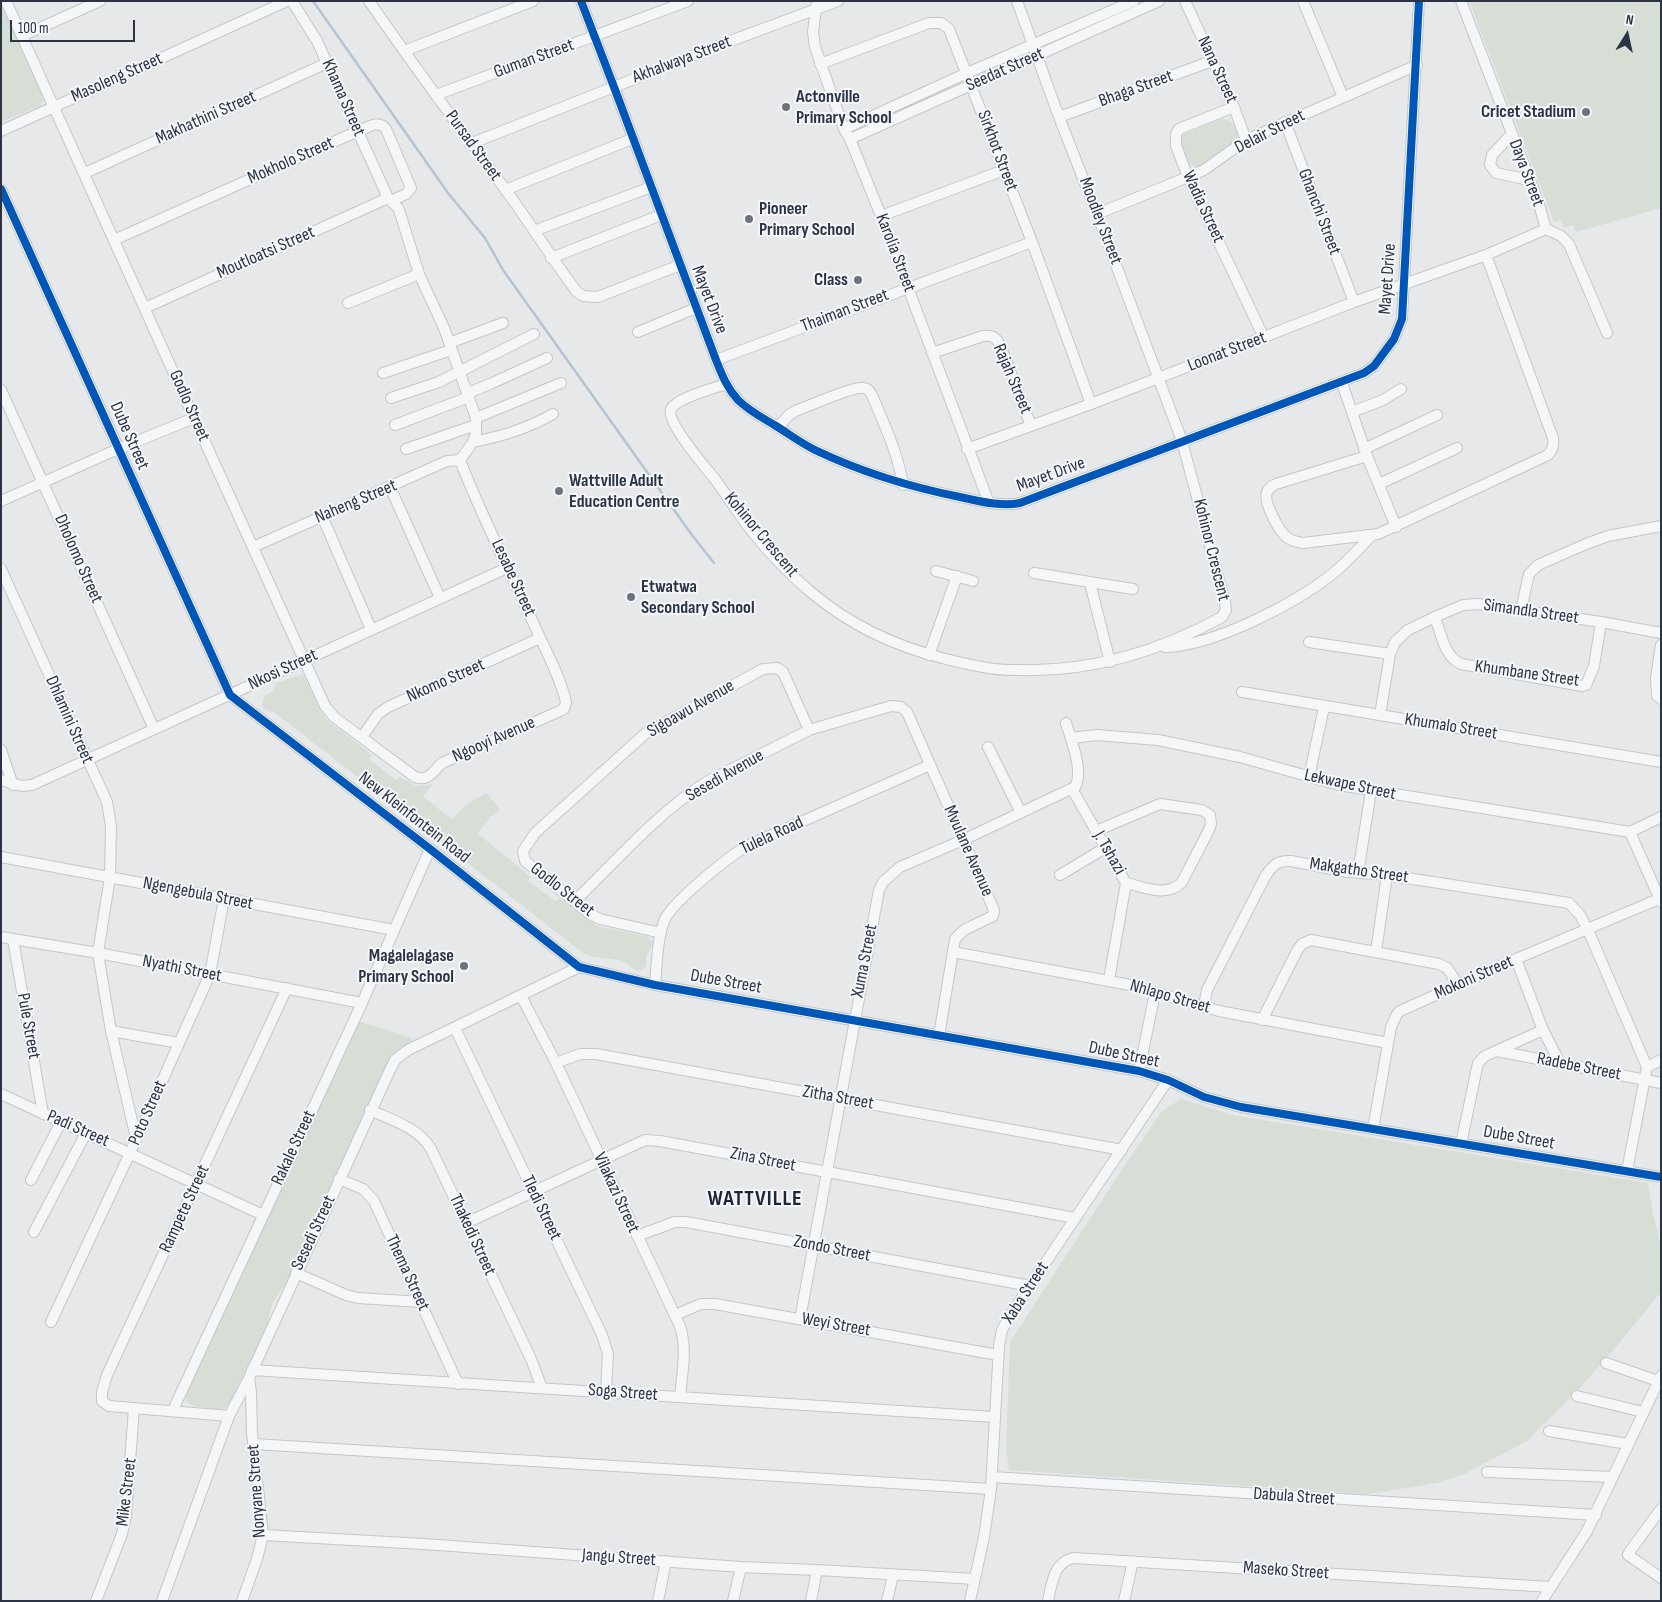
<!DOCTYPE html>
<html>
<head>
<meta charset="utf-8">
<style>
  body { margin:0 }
  #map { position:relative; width:1662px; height:1602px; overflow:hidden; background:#e6e8ea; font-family:"Sofia Sans Condensed",sans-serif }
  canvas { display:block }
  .frame { position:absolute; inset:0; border:2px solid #2b3445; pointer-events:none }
  .north { position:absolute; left:1602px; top:10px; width:50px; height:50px; -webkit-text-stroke:4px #f4f6f9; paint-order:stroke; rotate:10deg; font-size:14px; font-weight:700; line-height:20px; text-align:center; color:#2b3445 }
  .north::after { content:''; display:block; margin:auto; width:18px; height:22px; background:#2b3445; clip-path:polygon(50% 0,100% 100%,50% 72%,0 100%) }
  .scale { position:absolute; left:10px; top:20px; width:125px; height:22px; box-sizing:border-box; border:2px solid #2b3445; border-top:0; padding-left:6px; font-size:15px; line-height:18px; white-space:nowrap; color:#2b3445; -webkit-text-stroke:4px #f4f6f9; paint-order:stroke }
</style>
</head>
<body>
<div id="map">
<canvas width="1662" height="1602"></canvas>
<div class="frame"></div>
<div class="north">N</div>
<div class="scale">100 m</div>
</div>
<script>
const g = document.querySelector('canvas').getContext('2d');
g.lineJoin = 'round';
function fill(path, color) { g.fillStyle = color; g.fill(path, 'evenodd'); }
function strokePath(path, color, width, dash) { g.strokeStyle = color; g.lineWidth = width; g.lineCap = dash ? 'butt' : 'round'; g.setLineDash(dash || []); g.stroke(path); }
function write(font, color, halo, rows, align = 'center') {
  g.font = font + ' "Sofia Sans Condensed",sans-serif'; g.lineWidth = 4; g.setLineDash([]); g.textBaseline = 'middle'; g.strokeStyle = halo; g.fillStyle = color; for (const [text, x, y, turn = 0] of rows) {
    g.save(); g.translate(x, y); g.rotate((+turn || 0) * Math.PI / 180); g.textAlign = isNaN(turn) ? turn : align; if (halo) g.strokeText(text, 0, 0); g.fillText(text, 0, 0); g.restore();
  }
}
fill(new Path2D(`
  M1469 1H1661V208L1576 232 1573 225 1564 228 1561 220 1554 222Z
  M1 5 44 99 40 106 1 122Z
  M1221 119C1232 118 1235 127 1239 135L1236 142 1199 166 1195 167 1189 163C1186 154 1178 142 1184 134Z
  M303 674 321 712 328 721 372 755 369 759 396 780 400 777 416 786 433 784 423 797 452 819 467 804 486 793 500 809 491 816 478 834 531 877 528 881 556 901 559 898 597 926 648 937 654 944C651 947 647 953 646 957 646 961 648 965 644 968 636 975 630 965 624 962 611 957 596 960 583 953L274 712 268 711 262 707 264 696 273 691 276 683Z
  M358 1021 411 1038 413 1043C401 1047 394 1054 387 1064L286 1284C275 1296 269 1308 268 1324L229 1405 224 1409 220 1410 194 1406 186 1402V1393Z
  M1181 1099 1232 1115 1648 1183 1653 1214 1661 1245V1292L1610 1354 1579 1389 1527 1441 1464 1474 1437 1483 1368 1494 1009 1470 1006 1449 1010 1342 1121 1171 1161 1112Z`), '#d6ded6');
strokePath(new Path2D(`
  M313 1 448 193 485 238 503 270 692 535 714 563`), '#b4c4d5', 2.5);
const minor = new Path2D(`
  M6 1 194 418 325 706 334 717 415 777C429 782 433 771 442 763L560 711 564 709 566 702C561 679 547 653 537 631 512 575 482 518 460 460
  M292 1 317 41 388 198 398 208 400 213 419 274 444 328 476 418V433L473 442 460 460
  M369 1C413 65 459 127 505 189 530 223 552 259 577 292L583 296 598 297 680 265
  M581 1 614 87 716 360C722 375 727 388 738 400 749 411 763 418 776 426 789 434 801 443 815 450 861 472 910 487 960 497 979 501 1000 507 1020 503L1364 373 1374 366 1394 339 1402 319 1419 1
  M817 1 813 32 815 47 844 129 850 139 881 216 989 503
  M1185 1 1234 107 1246 140
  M1303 1 1343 97
  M1461 1 1538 201 1546 229
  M22 36 100 1
  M404 51 533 1
  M820 64 929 23H941L949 29 1032 242 1091 404
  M436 95 688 1
  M1234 107 1179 129 1176 134V146L1188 177 1264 338
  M1059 117 1212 61
  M1285 122 1354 302
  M844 129 967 73 1134 1
  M1 131 287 1
  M1511 135 1492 155 1490 165 1496 173 1529 180
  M850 139 1159 1
  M470 144 725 43 838 1
  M85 173 327 63
  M1 189 230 695 430 849 579 967 655 985 1139 1071 1168 1080 1204 1097 1241 1107 1661 1177
  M505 190 632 139
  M1097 214 1188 177 1204 170 1246 140 1417 65
  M881 216 1004 170
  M1546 229 1561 236 1569 244 1607 333
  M534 231 651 187
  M114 240 358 131C367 128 379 119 386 129L411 188 406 194 391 201
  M551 258 661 215
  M348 303 419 274
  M145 308 388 198
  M638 332 696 308
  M449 343 503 323
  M932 353 983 336C992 335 996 337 1000 345L1031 426
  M716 360 1032 242
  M383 373 451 350
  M1342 383 1367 456 1396 527
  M726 384C715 388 676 398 671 409 666 422 705 467 714 478 727 495 738 514 751 530 769 553 789 574 812 593 850 625 897 647 946 659 958 662 970 665 983 667 995 670 1008 670 1020 670 1092 672 1160 651 1222 617L1226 610 1225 602 1182 441 1097 214 1059 117 1017 1
  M1 390 154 729
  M468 393 490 384 547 358
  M391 398 439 382 534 334
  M1352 412 1383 400 1401 389
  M476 418 561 383
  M395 425 469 397
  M778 427 789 415 795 411C807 407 854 386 863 388 868 388 870 391 872 395 884 424 898 453 903 485
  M473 442C503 436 526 429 553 414
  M406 449 476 425
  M967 449 1091 404 1354 302 1486 255 1546 229
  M1364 449 1437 415
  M1367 456 1276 484C1272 486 1269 487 1267 492 1263 502 1279 532 1288 538 1292 541 1298 542 1303 543L1378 534 1548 455C1553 450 1554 445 1553 438L1486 255
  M1379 484 1457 448
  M390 487 440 598
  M1 501 118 449 194 418
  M322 516 371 629
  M253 547 447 461 460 460
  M1 569 107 802 111 826 110 877 98 953 111 1031 136 1138
  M936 571 973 581
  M1034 573 1133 589
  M1090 583 1110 662
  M1521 610 1529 574 1538 565 1586 544 1608 536 1661 526
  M1435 617C1441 634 1444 656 1461 664L1582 686 1586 685 1594 666 1601 622
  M1309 642 1390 654
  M1661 645 1656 678 1657 696 1661 699
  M1165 647C1213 646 1292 605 1330 576 1345 564 1358 550 1371 536
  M929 655 957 576
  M1242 692 1661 762
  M1380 715 1390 654 1395 642 1408 630 1435 617 1463 605 1478 604 1601 622 1661 633
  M362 737 378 714 388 707 540 638
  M1071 738 1097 735 1158 740 1240 757 1339 785 1630 832
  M988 747 1021 813
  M1 750 13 785
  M1309 777 1324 707
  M1 780 22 786 32 785 509 567
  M1072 789 1126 883 1109 980
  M1096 831 1160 804 1202 810 1210 815 1211 824 1209 830 1182 882C1167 898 1144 887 1126 883
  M1630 832 1661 902
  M1630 832 1661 817
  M1 857 394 930
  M1358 873 1371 791
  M1060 875 1105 848
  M575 901C617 860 658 812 708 781L809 730 891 706 901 707 907 712 994 910 993 916 964 930 955 939 939 1036
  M661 933 600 919 590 914 525 861 523 851 535 833 646 733 763 669 777 668 783 672 809 730
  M1 937 98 953 362 1003
  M13 939 43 1114
  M953 952 1130 985 1219 1011 1388 1043
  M1376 952 1387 875
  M1516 959 1543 1030 1560 1063
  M655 985C657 965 657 937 665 919 674 901 730 855 749 845L930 765
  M521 996 556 1063 679 1324C688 1346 682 1374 680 1397
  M1206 1006 1205 1001 1207 990 1265 877C1272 866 1277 860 1291 861L1348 872 1387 875 1569 903 1580 915 1588 930 1647 1067
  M1262 1020 1298 949 1302 944 1311 940 1439 964 1447 968 1458 984
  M455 1028 602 1335 608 1354 606 1392
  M111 1031 179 1043
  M1497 1051 1661 1083
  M556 1063 580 1054H596L1122 1150
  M1139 1071 1155 993
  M1 1094 263 1215
  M370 1110C392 1120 419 1128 431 1149L531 1359 542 1388
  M1373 1129 1391 1027 1397 1014 1400 1011 1516 959 1661 898
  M1461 1144 1478 1063 1485 1056 1543 1030
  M1627 1171 1647 1067 1661 1060
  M339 1179 363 1189 374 1201 458 1384
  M31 1180 61 1122
  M466 1223 645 1140 660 1141 1075 1218
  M34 1232 86 1133
  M637 1236 675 1222H686L1030 1286
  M296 1273 346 1295 358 1298 421 1302
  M675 1315 701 1304H715L998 1355
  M800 1319 879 890 883 882 900 867 963 840 1075 787C1084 771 1071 740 1066 723
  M51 1322 130 1153 210 974 224 899
  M1606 1363 1658 1381
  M252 1370 994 1417
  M1577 1396 1643 1412
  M173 1410 362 1003 430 849
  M229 1416 109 1406 102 1401V1392L107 1375 287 988
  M1549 1431 1628 1444
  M254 1444 991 1489
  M1487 1472 1613 1477
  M992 1477 1596 1515
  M1661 1509 1630 1551 1628 1555 1661 1578
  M263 1535 424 1544 741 1567 817 1570 975 1579
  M96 1601 122 1534 126 1516 134 1408
  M162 1601 229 1416 249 1378 390 1070 395 1060 408 1050 579 967
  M242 1601 257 1559 263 1535 252 1433 251 1392 249 1378
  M658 1601 666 1561
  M733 1601 741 1567
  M811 1601 817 1570
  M887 1601 893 1575
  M970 1601 984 1537 991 1489 999 1346 1002 1330 1011 1314 1168 1080
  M1048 1601C1052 1584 1053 1563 1073 1558L1551 1587
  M1124 1601 1133 1561
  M1542 1601 1587 1531 1661 1376`);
strokePath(minor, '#c4c6c8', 12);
strokePath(minor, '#f5f6f7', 10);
strokePath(new Path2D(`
  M581 1 614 87 716 360C722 375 727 388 738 400 749 411 763 418 776 426 789 434 801 443 815 450 861 472 910 487 960 497 979 501 1000 507 1020 503L1364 373 1374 366 1394 339 1402 319 1419 1
  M1 189 230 695 430 849 579 967 655 985 1139 1071 1168 1080 1204 1097 1241 1107 1661 1177`), '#0057b8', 8);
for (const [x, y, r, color] of [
  [786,107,5,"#6c737f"],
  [1586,112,5,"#6c737f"],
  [749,219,5,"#6c737f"],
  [858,280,5,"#6c737f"],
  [559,491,5,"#6c737f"],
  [631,597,5,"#6c737f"],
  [464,966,5,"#6c737f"]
]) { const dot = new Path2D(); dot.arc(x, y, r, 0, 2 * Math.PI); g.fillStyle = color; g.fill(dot); strokePath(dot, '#f4f6f9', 2); }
write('18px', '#2b3445', '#f4f6f9', [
  ["Guman Street",534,59,-20],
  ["Akhalwaya Street",682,60,-21],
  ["Seedat Street",1005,70,-24],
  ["Nana Street",1217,70,65],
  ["Masoleng Street",117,78,-24],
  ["Bhaga Street",1136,89,-20],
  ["Khama Street",343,98,66],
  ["Makhathini Street",206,118,-24],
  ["Delair Street",1270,132,-27],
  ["Pursad Street",473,146,54],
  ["Sirkhot Street",997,151,69],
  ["Mokholo Street",291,161,-24],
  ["Daya Street",1526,173,69],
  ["Wadia Street",1203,207,65],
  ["Ghanchi Street",1319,212,69],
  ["Moodley Street",1100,221,69],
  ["Moutloatsi Street",266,253,-24],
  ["Karolia Street",895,253,69],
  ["Mayet Drive",1388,279,-86],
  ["Mayet Drive",709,300,69],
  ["Thaiman Street",845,311,-21],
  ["Loonat Street",1227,352,-21],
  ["Rajah Street",1012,379,67],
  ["Godlo Street",189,406,66],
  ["Dube Street",129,436,66],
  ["Mayet Drive",1051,475,-20],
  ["Naheng Street",356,502,-23],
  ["Kohinor Crescent",761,535,50],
  ["Kohinor Crescent",1211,550,76],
  ["Dholomo Street",78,559,66],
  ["Lesabe Street",513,578,65],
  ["Simandla Street",1531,612,8],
  ["Nkosi Street",283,670,-25],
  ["Khumbane Street",1527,674,8],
  ["Nkomo Street",446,681,-24],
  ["Sigoawu Avenue",691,709,-30],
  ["Dhlamini Street",69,720,66],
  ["Khumalo Street",1451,727,9],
  ["Ngooyi Avenue",494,740,-24],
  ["Sesedi Avenue",725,776,-30],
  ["Lekwape Street",1350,785,12],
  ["New Kleinfontein Road",414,818,38],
  ["Tulela Road",772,836,-25],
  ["Mvulane Avenue",968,851,66],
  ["J. Tshazi",1109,853,60],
  ["Makgatho Street",1359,871,8],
  ["Godlo Street",562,890,38],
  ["Ngengebula Street",198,894,11],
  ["Xuma Street",865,961,-79],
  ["Nyathi Street",182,969,11],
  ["Mokoni Street",1474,978,-24],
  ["Dube Street",726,982,10],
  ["Nhlapo Street",1170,997,16],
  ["Pule Street",28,1026,80],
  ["Dube Street",1124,1055,12],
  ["Radebe Street",1579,1067,11],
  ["Zitha Street",838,1098,10],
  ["Poto Street",148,1113,-66],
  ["Padi Street",78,1129,24],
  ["Dube Street",1519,1138,10],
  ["Rakale Street",294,1148,-65],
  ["Zina Street",763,1160,11],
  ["Vilakazi Street",616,1193,65],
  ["Tledi Street",541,1208,64],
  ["Rampete Street",185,1209,-65],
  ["Sesedi Street",314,1233,-65],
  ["Thakedi Street",472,1235,65],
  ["Zondo Street",832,1249,11],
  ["Thema Street",407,1273,65],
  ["Xaba Street",1026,1293,-57],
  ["Weyi Street",836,1325,10],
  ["Soga Street",623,1393,4],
  ["Nonyane Street",257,1491,-94],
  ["Mike Street",127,1492,-83],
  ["Dabula Street",1294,1497,4],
  ["Jangu Street",619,1558,4],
  ["Maseko Street",1286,1571,4]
]);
write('bold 18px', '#2b3445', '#f4f6f9', [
  ["Actonville",796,97],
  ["Primary School",796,118],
  ["Cricet Stadium",1576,112,"right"],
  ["Pioneer",759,209],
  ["Primary School",759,230],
  ["Class",848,280,"right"],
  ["Wattville Adult",569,481],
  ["Education Centre",569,502],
  ["Etwatwa",641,587],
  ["Secondary School",641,608],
  ["Magalelagase",454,956,"right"],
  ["Primary School",454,977,"right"]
], 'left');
g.letterSpacing = '1px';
write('bold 22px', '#1d2536', '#f4f6f9', [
  ["WATTVILLE",755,1199]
]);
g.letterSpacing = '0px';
</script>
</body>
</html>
